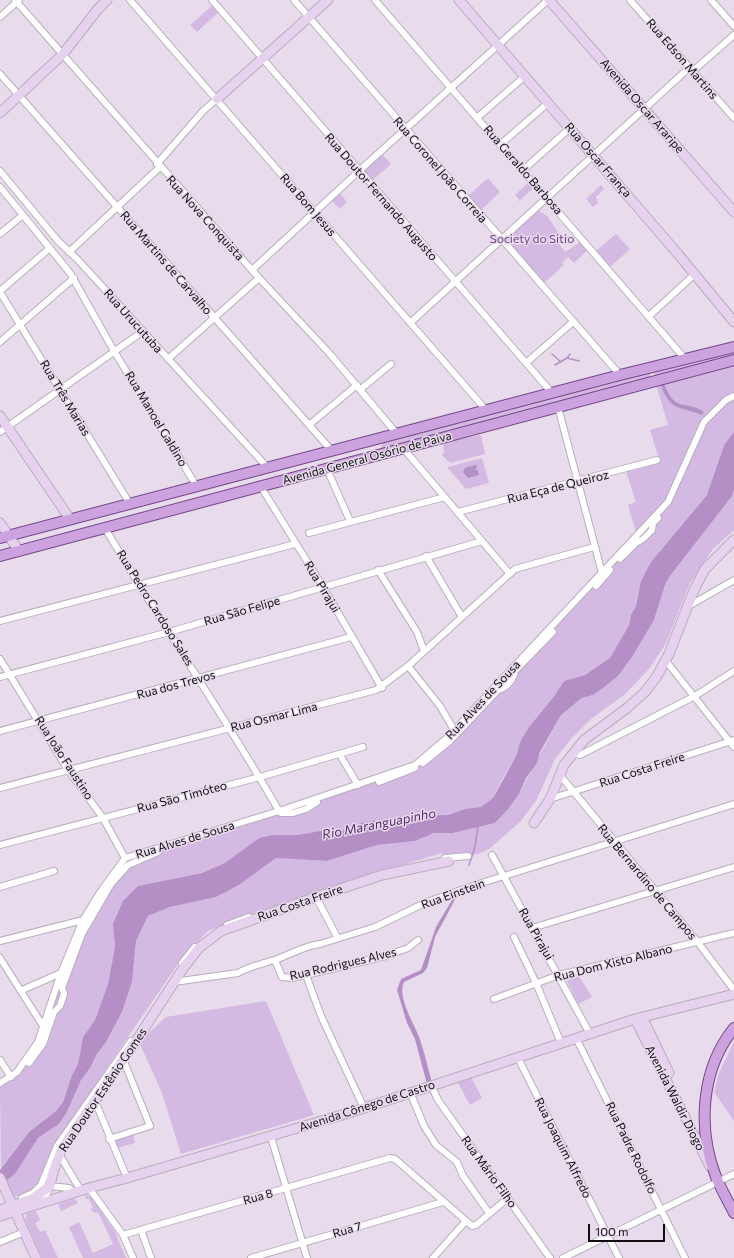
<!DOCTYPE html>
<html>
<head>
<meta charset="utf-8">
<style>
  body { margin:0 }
  #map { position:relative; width:734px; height:1258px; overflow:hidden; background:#e7dbec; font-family:Commissioner,sans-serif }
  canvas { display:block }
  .scale { position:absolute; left:588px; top:1224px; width:77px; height:18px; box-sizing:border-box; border:2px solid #110d13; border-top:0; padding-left:5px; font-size:12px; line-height:14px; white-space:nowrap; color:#110d13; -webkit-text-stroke:3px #e7dbec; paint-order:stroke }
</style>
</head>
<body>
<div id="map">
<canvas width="734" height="1258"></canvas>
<div class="scale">100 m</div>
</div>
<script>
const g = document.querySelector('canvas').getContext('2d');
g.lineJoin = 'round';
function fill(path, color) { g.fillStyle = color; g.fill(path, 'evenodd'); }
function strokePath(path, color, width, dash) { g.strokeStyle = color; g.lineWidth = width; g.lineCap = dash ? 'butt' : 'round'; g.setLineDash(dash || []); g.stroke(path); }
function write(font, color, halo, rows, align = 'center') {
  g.font = font + ' Commissioner,sans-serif'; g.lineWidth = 3; g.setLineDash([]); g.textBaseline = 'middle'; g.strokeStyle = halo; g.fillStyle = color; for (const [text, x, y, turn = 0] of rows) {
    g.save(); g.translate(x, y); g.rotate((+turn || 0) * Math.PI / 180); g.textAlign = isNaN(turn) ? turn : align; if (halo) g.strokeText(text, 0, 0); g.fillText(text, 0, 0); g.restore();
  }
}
fill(new Path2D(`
  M213 5 219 12 197 32 190 25Z
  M381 153 391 164 373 180 362 171Z
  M488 178 500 192 479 212 467 197Z
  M530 181 535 187 518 202 519 200 515 195Z
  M601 185 604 189 596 197 598 203 593 207 586 199Z
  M339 192 347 202 340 209 332 201Z
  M538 210 547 216 561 236 556 240 565 252 582 241 589 249 574 263 568 257 562 263 564 265 543 284 505 241Z
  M616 234 630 249 610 267 596 251Z
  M734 352V356L655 377 654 371Z
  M734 365V394L718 404 701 421 669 496 636 533 628 505 636 502 626 471 660 462 650 430 668 425 656 384Z
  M649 372 651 377 382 449 381 448 383 441Z
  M734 399V432L724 445 707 495 651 562 638 594 636 606 631 615 629 625 610 658 585 675 564 681 555 695 529 727 521 740 516 756 501 781 493 798 481 807 465 809 448 815 405 816 361 823 343 831H320L298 835H273L259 838 226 863 202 873 138 886 113 924 115 947 108 984 95 1020 83 1037 78 1064 72 1075 63 1102 56 1111 29 1132 1 1168 0 1086 13 1080 41 1043 64 972 85 922 126 861 287 811 425 760 665 509 673 498C687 466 700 415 734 399Z
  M481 435 485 454 450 463 442 455 444 453 443 443Z
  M482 458 489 483 466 489 447 467Z
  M734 489V530L713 549 690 583 666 643 650 668 624 695 591 719 571 739 555 759 536 801 520 822 489 849 478 854 443 857 442 853 379 872 241 917 208 931 182 958 79 1109 49 1156 42 1180 33 1189 13 1198 7 1181 15 1174 38 1138 59 1124 67 1112 81 1080 90 1068 97 1054 106 1042 122 1012 132 982 136 941 148 916 170 907 216 897 239 885 276 858 327 861 377 845 415 841 434 833H453L495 823 519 794 561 715 582 698 593 695 603 688 618 676 632 657 654 620 665 585 670 576 732 496Z
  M579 976 592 997 578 1004 567 981Z
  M266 1001 314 1115 181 1154 162 1093 139 1042 166 1017Z
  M734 1042V1121L714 1092 719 1073Z
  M471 1077 482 1098 470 1105 458 1083Z
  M133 1134 135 1143 117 1148 113 1140Z
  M87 1195 92 1198 115 1232 126 1258H83L69 1227 79 1222 93 1253 113 1244 98 1212 95 1213 90 1209 93 1208 89 1199H86L85 1196Z
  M74 1198 78 1203 61 1211 58 1204Z
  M36 1211 40 1220 35 1223 40 1232 45 1230 58 1258H42L25 1219 27 1214Z`), '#d4b9e2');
fill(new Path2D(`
  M664 384C676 414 685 399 704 412L702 415C680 406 670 412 661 385Z
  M734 432V489L732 496 670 576 665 585 654 620 632 657 618 676 603 688 593 695 582 698 561 715 540 752 537 763 526 778 519 794 508 809 495 823 453 833H434L415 841 377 845 327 861 276 858 239 885 216 897 170 907 148 916 136 941 132 982 122 1012 106 1042 97 1054 90 1068 81 1080 67 1112 59 1124 38 1138 15 1174 0 1186V1170L29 1132 56 1111 63 1102 72 1075 78 1064 83 1037 95 1020 108 984 115 947 113 924 123 901 138 886 202 873 225 863 259 838 273 835H298L320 831H342L361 823 405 816 448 815 465 809 481 807 493 798 516 756 521 740 529 727 555 695 564 681 585 675 610 658 629 625 631 615 636 606 641 581 651 562 707 495 724 445Z
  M476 465 477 468 475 469 478 471 479 475 468 478 463 472 465 468Z
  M459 892 435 937 427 968 423 973 404 982C396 999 418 1028 422 1046 426 1058 428 1070 432 1082L427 1084 415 1039 407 1023 397 990 401 979 421 970 436 927 456 893Z`), '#b48fc6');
strokePath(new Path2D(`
  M552 354 561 362
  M570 354 567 358 579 361
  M555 365 567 358
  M469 865 475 847 478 826`), '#b48fc6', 1.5);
const street = new Path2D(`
  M15 0 259 278 330 354 397 434
  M130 0 486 410
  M212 0 552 393
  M294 0 620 375
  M375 0 686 360
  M630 0 734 118
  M711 0 734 26
  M0 17 19 0
  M693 71 734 35
  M0 74 332 451
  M478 117 525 76
  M501 144 548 103
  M157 164 204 110 217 99
  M523 170 570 128
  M0 171 58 241 78 260 268 468
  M0 187 70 273 114 351 197 487
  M0 234 23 215
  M69 252 160 167
  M252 270 359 171 548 0
  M0 291 50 248
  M0 292 130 504
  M649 316 695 274
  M410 323 690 67
  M0 342 74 278
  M168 359 259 278
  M526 363 573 322
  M361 389 391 364
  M558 407 602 573
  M309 425 357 385
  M0 432 142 332
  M403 448 510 574
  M327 469 350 521
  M261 487 323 587 382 688
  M458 512 657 460
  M105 528C161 624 224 715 279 811
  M309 533 445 497
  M426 556 462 617
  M620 559 636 543 643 539 652 530 653 523 658 518
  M378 570 417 632 424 651
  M596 586 610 570
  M687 607 734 580
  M0 621 295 544
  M0 659 68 770 103 818 125 858
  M666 661 734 747
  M408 666 440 706 454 730
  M0 677 169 632 482 541
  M0 731 351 637
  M573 753 580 755 695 696 734 671
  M340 755 358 785
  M423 763 449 742 498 690C507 687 513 680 515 671L553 632
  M559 774 696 940 734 990
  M379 782 415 768
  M0 788 376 690 408 666 515 569 594 547
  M550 799 734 740
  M281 813H293L306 809 317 802
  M0 845 260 777 363 747
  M492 855 590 1034
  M445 858 468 856
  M0 887 54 871
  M316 897 337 937
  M227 925 249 917
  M532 928 734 867
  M514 937 536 983 561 1043
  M0 941 83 920
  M0 958 43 1026
  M275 960 282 977 293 978 386 956 408 948 418 940
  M182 963 195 947
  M306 975 321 1016 364 1108
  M174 982 238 973C250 966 262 964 274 960 290 955 303 946 320 944L375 927 427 902 472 886 734 804
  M22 990 61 973
  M494 999 559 975 734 933
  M576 1038 685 1258
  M518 1058 619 1258
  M0 1060 11 1077
  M29 1063 43 1044 54 1012 60 1006 64 994 62 988 82 934 111 884 128 865 158 852
  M0 1083 17 1072 38 1042 61 973 83 920 99 894 125 858 279 811 415 765 448 737 668 502 704 422 726 400 734 396
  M431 1085 438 1100 550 1258
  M410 1092 424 1126 436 1145 457 1162 463 1176 489 1213
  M95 1101 127 1178
  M271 1137 307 1258
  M109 1139 150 1126 123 1059
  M59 1154 81 1191
  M89 1188 123 1235 133 1258
  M22 1198 33 1193 41 1185 57 1146 131 1041
  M43 1203 50 1186 69 1188 75 1193
  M141 1230 151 1258
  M123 1235 390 1158 395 1159 472 1226 476 1225 508 1198
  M0 1242 24 1232
  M251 1258 443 1202
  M433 1258 465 1222
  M563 1258 734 1174`);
const secondary = new Path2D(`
  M459 0 678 254 734 322
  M549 0 734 212
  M217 99 328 0
  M0 113 63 54 98 9 107 0
  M0 416 70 519
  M0 523 19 551
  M534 823 550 799 564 765 584 740 627 708 645 692 657 676 669 654 694 590 705 569 734 540
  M642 1017 669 1073
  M635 1019 710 1166
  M0 1178 36 1258
  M0 1210 32 1199 50 1186 53 1172 62 1148 138 1038 184 967 199 948 221 931 316 897 382 875 449 861
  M0 1216 89 1188 127 1178 352 1112 635 1019 734 994`);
const primary = new Path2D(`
  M0 538 620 375 734 347
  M0 556 734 360
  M734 1028C701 1069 697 1128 716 1177 721 1189 728 1201 734 1213`);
strokePath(street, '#b8adbe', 8);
strokePath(secondary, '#b8adbe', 11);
strokePath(primary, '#744789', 12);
strokePath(street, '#fff', 6);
strokePath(secondary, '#e6d1ef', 9);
strokePath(primary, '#cca3df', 10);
write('12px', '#110d13', '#e7dbec', [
  ["Rua Edson Martins",682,59,49],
  ["Avenida Oscar Araripe",642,106,49],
  ["Rua Oscar França",598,160,49],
  ["Rua Coronel João Correia",440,170,49],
  ["Rua Geraldo Barbosa",523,170,49],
  ["Rua Doutor Fernando Augusto",381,197,49],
  ["Rua Bom Jesus",308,205,49],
  ["Rua Nova Conquista",205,218,48],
  ["Rua Martins de Carvalho",166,263,49],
  ["Rua Urucutuba",133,321,48],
  ["Rua Três Marias",65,398,59],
  ["Rua Manoel Galdino",156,419,59],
  ["Avenida General Osório de Paiva",367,458,-15],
  ["Rua Eça de Queiroz",558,487,-14],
  ["Rua Pirajui",322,587,59],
  ["Rua Pedro Cardoso Sales",155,608,58],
  ["Rua São Felipe",242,611,-16],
  ["Rua dos Trevos",176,685,-15],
  ["Rua Alves de Sousa",483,700,-47],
  ["Rua Osmar Lima",274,717,-14],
  ["Rua João Faustino",64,758,57],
  ["Rua Costa Freire",642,770,-18],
  ["Rua São Timóteo",182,797,-15],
  ["Rua Alves de Sousa",185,840,-17],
  ["Rua Bernardino de Campos",647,882,50],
  ["Rua Einstein",453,894,-20],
  ["Rua Costa Freire",300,903,-19],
  ["Rua Pirajui",536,934,60],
  ["Rua Dom Xisto Albano",613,963,-14],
  ["Rua Rodrigues Alves",343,964,-13],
  ["Rua Doutor Estênio Gomes",103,1090,-56],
  ["Avenida Waldir Diogo",675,1098,63],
  ["Avenida Cônego de Castro",367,1106,-18],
  ["Rua Joaquim Alfredo",563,1148,63],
  ["Rua Padre Rodolfo",631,1148,64],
  ["Rua Mário Filho",489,1172,54],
  ["Rua 8",258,1197,-16],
  ["Rua 7",347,1230,-16]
]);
write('12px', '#6e3f84', '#e7dbec', [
  ["Society do Sitio",532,239]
]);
write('italic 13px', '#58296d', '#e7dbec', [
  ["Rio Maranguapinho",379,824,-11]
]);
</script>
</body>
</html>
